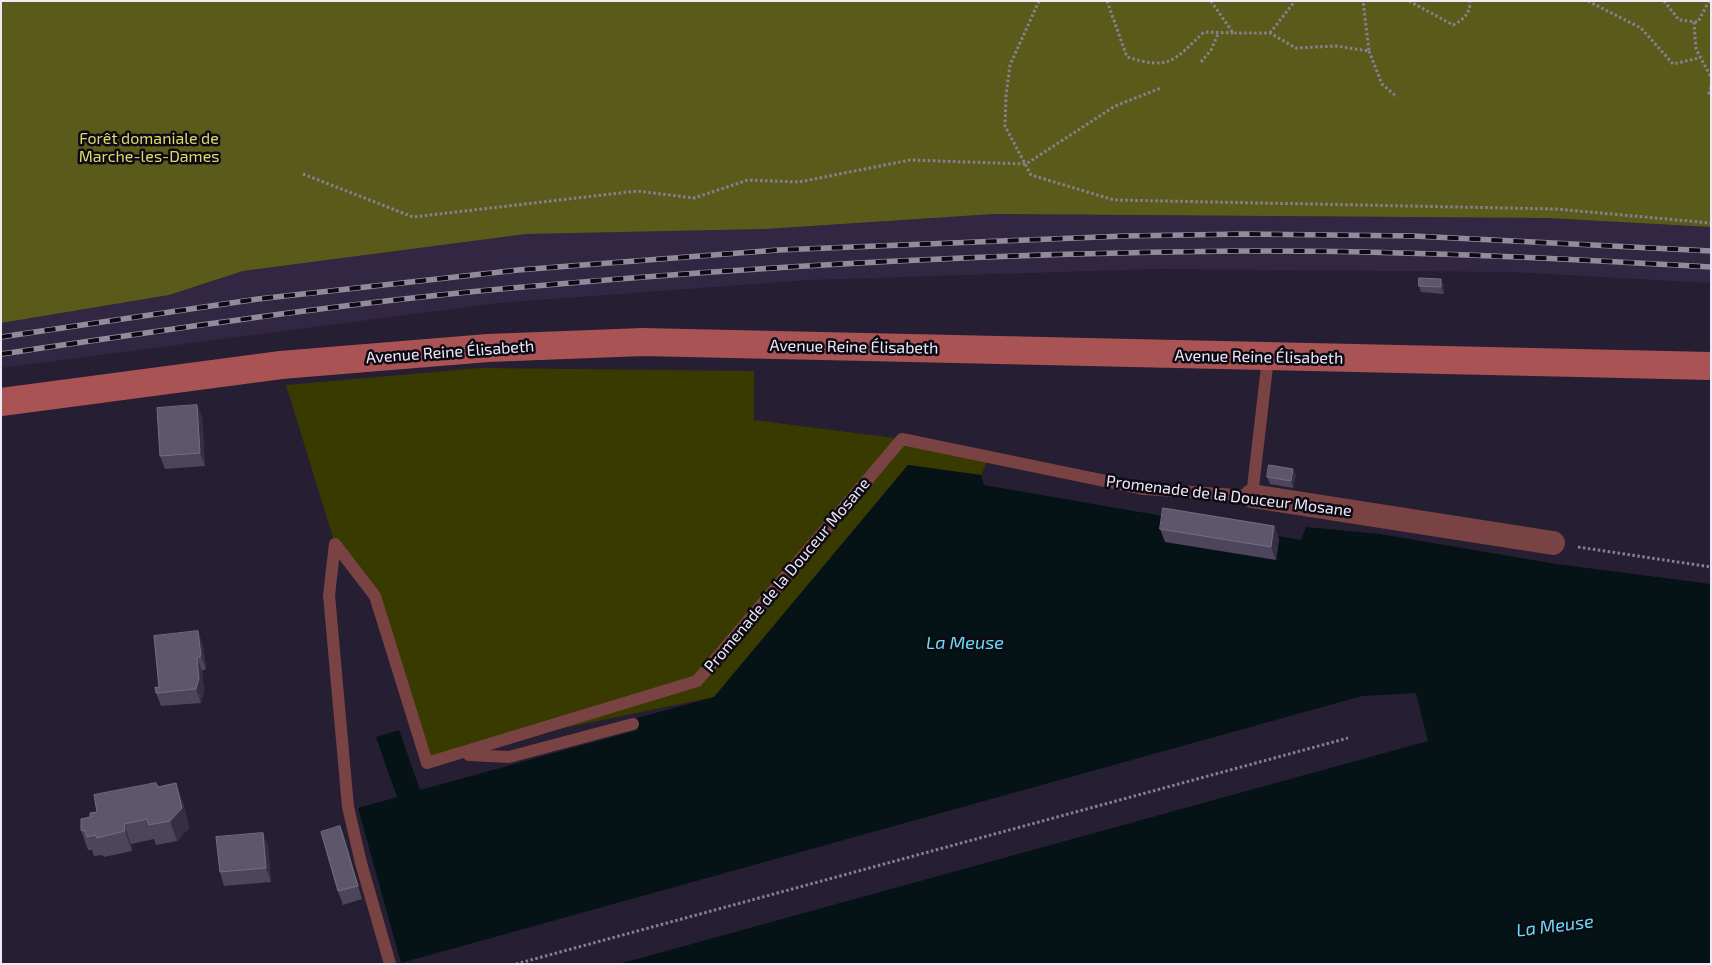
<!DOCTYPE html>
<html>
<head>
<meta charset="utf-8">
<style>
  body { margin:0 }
  #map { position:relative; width:1712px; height:965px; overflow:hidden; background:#261e33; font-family:"Exo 2",sans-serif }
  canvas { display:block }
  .frame { position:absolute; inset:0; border:2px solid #ede9f7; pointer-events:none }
</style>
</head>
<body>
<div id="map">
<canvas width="1712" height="965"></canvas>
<div class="frame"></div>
</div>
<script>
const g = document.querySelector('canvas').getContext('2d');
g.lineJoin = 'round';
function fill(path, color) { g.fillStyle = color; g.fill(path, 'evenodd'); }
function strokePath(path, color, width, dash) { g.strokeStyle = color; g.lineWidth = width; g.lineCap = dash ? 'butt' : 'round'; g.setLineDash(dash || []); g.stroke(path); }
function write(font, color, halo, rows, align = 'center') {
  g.font = font + ' "Exo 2",sans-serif'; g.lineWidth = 5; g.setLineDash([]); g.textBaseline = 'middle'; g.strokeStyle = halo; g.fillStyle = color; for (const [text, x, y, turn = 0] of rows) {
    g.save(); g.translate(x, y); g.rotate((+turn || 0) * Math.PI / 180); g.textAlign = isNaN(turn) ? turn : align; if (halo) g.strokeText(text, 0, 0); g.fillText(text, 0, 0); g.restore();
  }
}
fill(new Path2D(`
  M994 214 1547 218 1711 227V283L1511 272 1158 269 809 280 498 303 1 368V323L169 295 243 271 526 234 766 229Z`), '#312742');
fill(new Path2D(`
  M480 368 754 371V420L902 439 989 457 981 475 908 465 714 697 515 738 427 763 375 596 335 544 286 385Z`), '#393a00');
fill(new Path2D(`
  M1 1H1711V227L1547 218 994 214 766 229 526 234 243 271 169 295 1 323Z`), '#5a5b1a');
fill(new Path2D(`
  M908 465 981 475 984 485 1301 540 1306 527 1380 534 1556 564 1711 584V964H619L1428 741 1416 693 1362 696 401 963 358 808 397 797 376 737 399 730 420 790 638 730 637 718 714 697Z`), '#051316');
strokePath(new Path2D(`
  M1039 1 1010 65 1006 96 1005 126 1031 175 1114 200 1556 209 1711 223
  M1107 1 1127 57C1171 71 1174 60 1204 32L1233 33
  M1211 1 1233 33H1270L1296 48 1336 46 1369 51 1363 1
  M1409 1 1453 25C1464 19 1470 14 1470 1
  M1588 1 1641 28 1673 64 1699 58
  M1664 1 1679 20 1698 22 1709 1
  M1694 22 1696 49 1711 77
  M1270 33 1295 1
  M1369 51 1382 84 1397 97
  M1201 62 1211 50 1218 34
  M1711 87 1709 93 1711 95
  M303 174 413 217 637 191 694 198 748 180 799 182 910 160 1026 164 1115 106 1161 88
  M1578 547 1711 567
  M516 964 1348 738`), '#868092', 3, [2.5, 2.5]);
strokePath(new Path2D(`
  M335 544 375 596 427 763 697 681 902 439 1144 489 1252 496 1268 358
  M335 544 329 595 348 807 361 863 390 964
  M469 755 509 757 633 724`), '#7a4343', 12);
strokePath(new Path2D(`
  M1252 496 1553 543`), '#7a4343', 24);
strokePath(new Path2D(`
  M1 402 281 365 488 348 643 342 1711 366`), '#aa5354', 28);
const rail = new Path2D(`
  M1 337 258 299 518 270 778 250 1125 236 1244 234 1414 236 1711 251
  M1 354C175 329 348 302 523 287 760 266 998 253 1237 251 1395 250 1553 258 1711 267`);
strokePath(rail, '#918c9d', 5.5);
strokePath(rail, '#0e0a14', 4, [11]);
fill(new Path2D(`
  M1419 286H1444V294L1421 292Z
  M197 405 202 418 205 466 165 469 160 456Z
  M1296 475 1293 488 1270 484 1267 477Z
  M1274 526 1279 539 1276 560 1165 542 1160 529Z
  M203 645 206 669 202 671 204 691 201 703 161 706 156 693Z
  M158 787 183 802 189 828 177 841 156 845 154 839 131 844 132 851 104 857 102 855 94 856 92 850H88L81 830 90 817 97 812Z
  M340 826 345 839 362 899 343 905 338 891Z
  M263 833 268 846 271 882 224 886 220 872Z`), '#4d455c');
fill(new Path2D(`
  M1441 279 1444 286V294L1441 287Z
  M197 405 202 418 205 466 200 453Z
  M1293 469 1296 475 1293 488 1291 481Z
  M1274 526 1279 539 1276 560 1271 547Z
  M198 631 203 645 206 669 201 656Z
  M197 658 202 671 204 691 201 703 196 689Z
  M176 783 183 802 189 828 177 841 170 821Z
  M124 824 131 844 132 851 125 831Z
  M340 826 345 839 362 899 358 886Z
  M263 833 268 846 271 882 266 868Z`), '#362e44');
const building = new Path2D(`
  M1419 278 1441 279V287L1419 286Z
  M197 405 200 453 160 456 157 408Z
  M1269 465 1293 469 1291 481 1267 477Z
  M1163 508 1274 526 1271 547 1160 529Z
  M198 631 201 656 197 658 199 678 196 689 156 693 155 687 159 688 154 636Z
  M156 783 158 787 176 783 182 808 170 821 149 825 147 819 124 824 125 831 97 838 95 835 87 837 85 831 81 830V819L90 817V813L97 812 94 795Z
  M340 826 358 886 338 891 321 832Z
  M263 833 266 868 220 872 216 837Z`);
fill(building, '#5e576c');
strokePath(building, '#756e82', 1);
write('16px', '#d9dd6c', '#0e0a14', [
  ["Forêt domaniale de",149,139],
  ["Marche-les-Dames",149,157]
]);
write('16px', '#ede9f7', '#0e0a14', [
  ["Avenue Reine Élisabeth",854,347,1],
  ["Avenue Reine Élisabeth",450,352,-4],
  ["Avenue Reine Élisabeth",1259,357,1],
  ["Promenade de la Douceur Mosane",1229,496,7],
  ["Promenade de la Douceur Mosane",787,575,-50]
]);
write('italic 18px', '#69def5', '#0e0a14', [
  ["La Meuse",965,643],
  ["La Meuse",1555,926,-7]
]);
</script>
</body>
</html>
